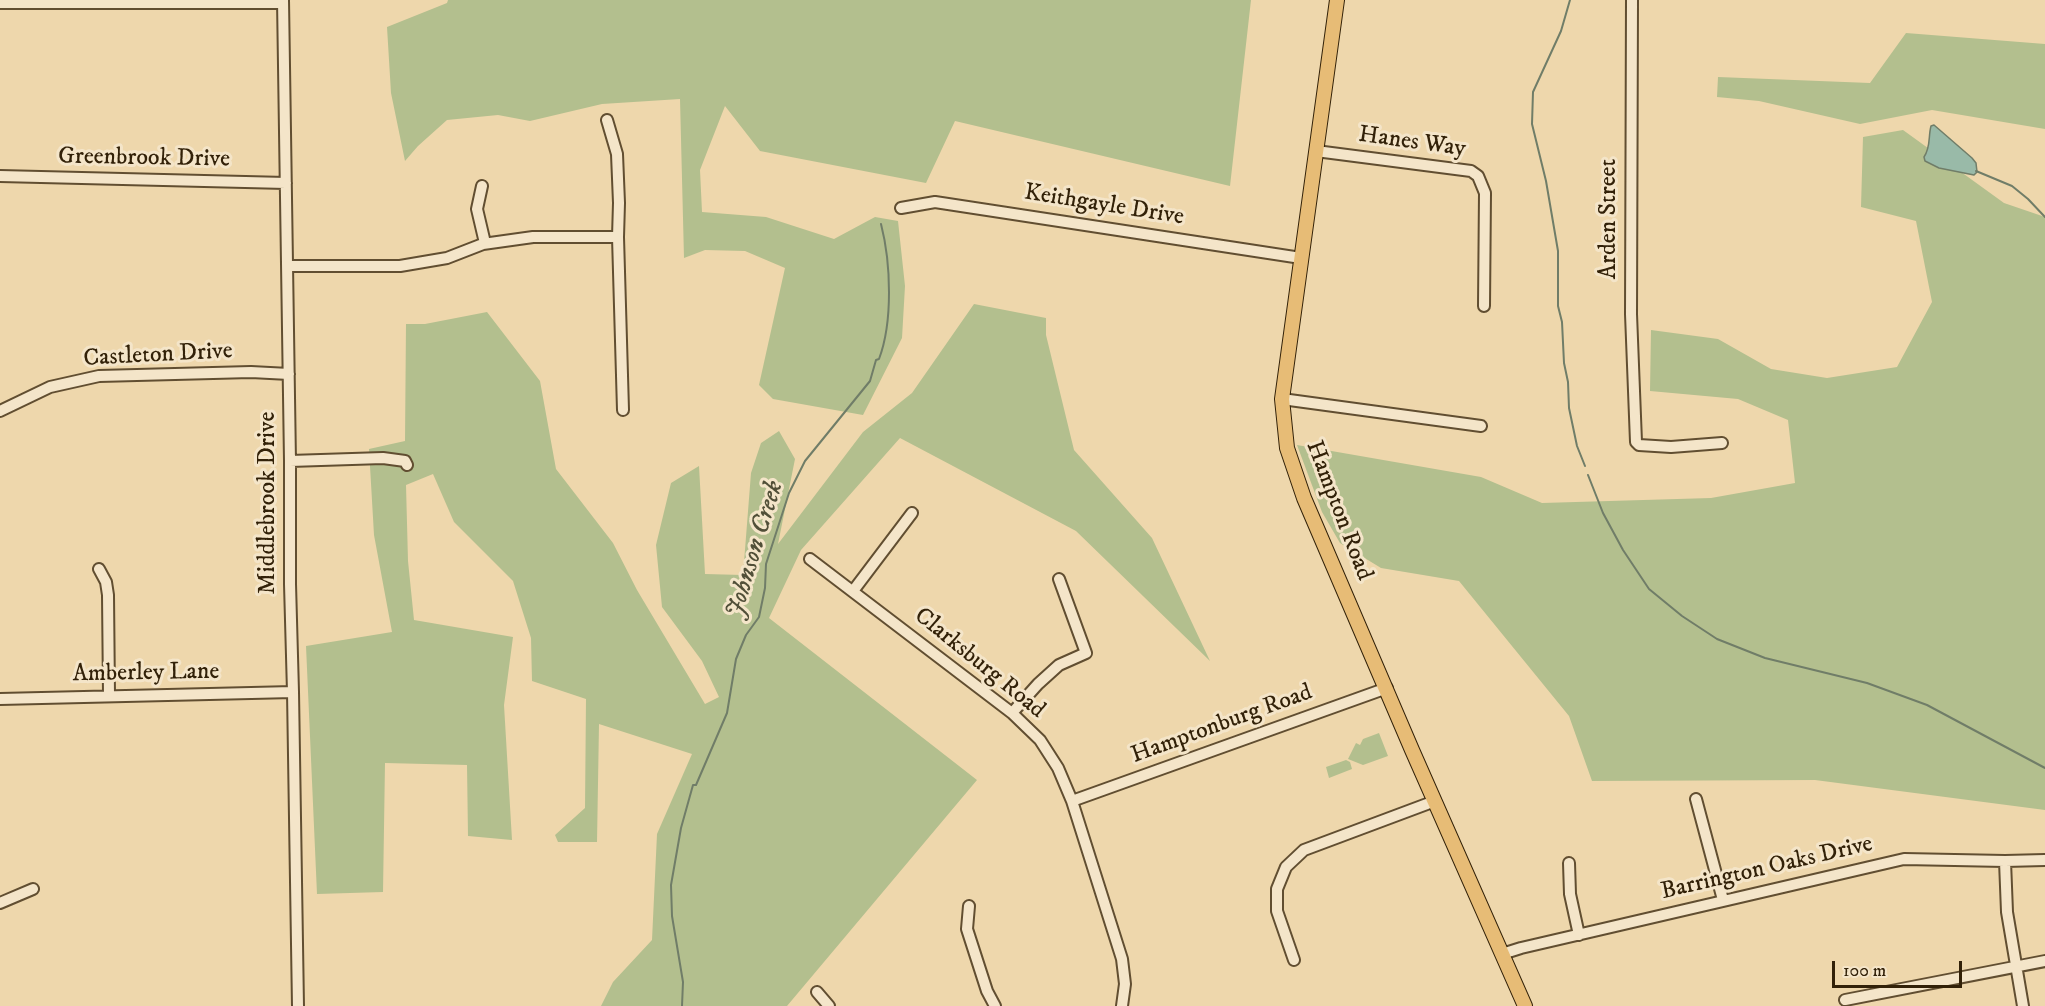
<!DOCTYPE html>
<html>
<head>
<meta charset="utf-8">
<style>
  body { margin:0 }
  #map { position:relative; width:2045px; height:1006px; overflow:hidden; background:#eed7ac; font-family:"IM FELL DW Pica",serif }
  canvas { display:block }
  .scale { position:absolute; left:1832px; top:961px; width:130px; height:27px; box-sizing:border-box; border:3px solid #322108; border-top:0; padding-left:8px; font-size:18px; line-height:21px; white-space:nowrap; color:#322108; -webkit-text-stroke:4px #f4e5c9; paint-order:stroke }
</style>
</head>
<body>
<div id="map">
<canvas width="2045" height="1006"></canvas>
<div class="scale">100 m</div>
</div>
<script>
const g = document.querySelector('canvas').getContext('2d');
g.lineJoin = 'round';
function fill(path, color) { g.fillStyle = color; g.fill(path, 'evenodd'); }
function strokePath(path, color, width, dash) { g.strokeStyle = color; g.lineWidth = width; g.lineCap = dash ? 'butt' : 'round'; g.setLineDash(dash || []); g.stroke(path); }
function write(font, color, halo, rows, align = 'center') {
  g.font = font + ' "IM FELL DW Pica",serif'; g.lineWidth = 6; g.setLineDash([]); g.textBaseline = 'middle'; g.strokeStyle = halo; g.fillStyle = color; for (const [text, x, y, turn = 0] of rows) {
    g.save(); g.translate(x, y); g.rotate((+turn || 0) * Math.PI / 180); g.textAlign = isNaN(turn) ? turn : align; if (halo) g.strokeText(text, 0, 0); g.fillText(text, 0, 0); g.restore();
  }
}
fill(new Path2D(`
  M448 0H1251L1230 186 955 121 926 183 760 151 725 106 700 170 702 212 766 217 834 239 875 217 898 221 905 286 902 338 863 415 773 399 759 385 785 268 745 251 705 250 684 258 680 99 602 104 530 121 498 115 447 120 418 146 405 161 391 93 387 27 447 3Z
  M1906 33 2045 44V129L1932 110 1860 124 1759 101 1717 97 1718 77 1870 83Z
  M1903 130 2004 203 2045 217V810L1815 780 1592 781 1569 716 1459 581 1381 568 1340 543 1322 512 1297 445 1481 477 1542 503 1711 498 1795 483 1788 420 1738 399 1650 391 1651 330 1718 339 1771 369 1827 378 1897 367 1932 302 1916 221 1861 207 1863 137Z
  M974 304 1046 318V335L1074 450 1152 538 1210 661 1076 531 900 438 801 550 769 618 977 780 787 1006H601L613 982 652 940 657 834 692 754 599 724 597 842H558L555 835 585 808 586 699 532 681 531 638 513 581 454 522 433 474 406 485 408 561 414 620 513 637 504 705 512 840 468 836 467 765 385 763 383 892 317 894 306 646 392 632 374 535 369 449 405 441 406 324H425L487 312 540 381 556 469 613 543 637 590 705 704 719 697 702 661 662 607 656 545 671 483 699 466 705 574 743 575 751 473 761 443 779 431 795 459 778 544 863 432 912 393Z
  M1379 733 1388 756 1363 765 1348 759 1356 743 1360 745 1363 739Z
  M1346 760 1350 762 1352 769 1329 778 1326 767Z`), '#b3bf8e');
const water = new Path2D(`
  M1934 125 1972 158 1976 163 1977 172 1974 175 1939 168 1925 161 1924 157C1931 147 1928 137 1931 126Z`);
fill(water, '#99baa8');
strokePath(water, '#707d68', 1.5);
strokePath(new Path2D(`
  M1570 0 1561 31 1533 92 1532 124 1546 181 1558 251V306L1562 322 1564 363 1568 382 1569 408 1577 446 1585 466
  M1976 171 2012 186 2028 199 2045 217
  M1588 475 1603 513 1623 550 1649 589 1682 616 1717 639 1765 658 1867 683 1927 705 2045 768
  M682 1006 683 982 672 916 671 885 681 828 693 785H696L727 713 736 659 746 635 759 617 765 588 766 564 789 493 805 461 870 381 876 360 879 359C893 322 891 263 881 224`), '#707d68', 2);
const minor = new Path2D(`
  M283 0 290 461V584L293 692 298 1006
  M1632 0 1631 314 1636 442 1639 445 1671 447 1722 443
  M0 3H283
  M607 120 617 154 619 203 618 237
  M1316 151 1471 171 1478 176 1485 193 1484 306
  M0 176 286 183
  M482 186 477 209 485 243
  M901 208 935 202 1301 258
  M287 266H400L447 258 483 244 533 237H618L623 410
  M1282 399 1481 426
  M0 411 50 387 99 376 251 372 289 374
  M290 461 383 458 405 461 407 465
  M810 559 1012 713 1040 740 1058 768 1072 801 1122 959 1125 984 1122 1006
  M99 569 106 582 108 595 109 695
  M853 591 912 513
  M0 699 293 692
  M1012 713 1038 684 1059 665 1086 653 1059 579
  M1696 799 1723 900
  M1072 801 1387 688
  M2005 861 2007 912 2023 1006
  M1569 863 1570 894 1579 935
  M0 903 33 889
  M969 906 967 929 987 991 995 1006
  M1502 954 1521 948 1904 859 2005 861 2045 860
  M1294 960 1277 911V889L1286 867 1304 850 1435 801
  M817 992 829 1006
  M1845 1000 2045 961`);
const major = new Path2D(`
  M1337 0 1282 399 1287 448 1304 498 1412 750 1525 1006`);
strokePath(minor, '#614e31', 14);
strokePath(major, '#322108', 16);
strokePath(minor, '#f4e5c9', 10);
strokePath(major, '#e7bc76', 14);
write('24px', '#322108', '#f4e5c9', [
  ["Hanes Way",1412,143,8],
  ["Greenbrook Drive",144,159,1],
  ["Keithgayle Drive",1104,206,9],
  ["Arden Street",1610,219,-90],
  ["Castleton Drive",158,356,-3],
  ["Middlebrook Drive",269,503,-90],
  ["Hampton Road",1338,511,69],
  ["Clarksburg Road",979,664,39],
  ["Amberley Lane",146,674,-1],
  ["Hamptonburg Road",1222,725,-20],
  ["Barrington Oaks Drive",1767,869,-13]
]);
write('italic 26px', '#514f38', '#f4e5c9', [
  ["Johnson Creek",756,550,-73]
]);
</script>
</body>
</html>
